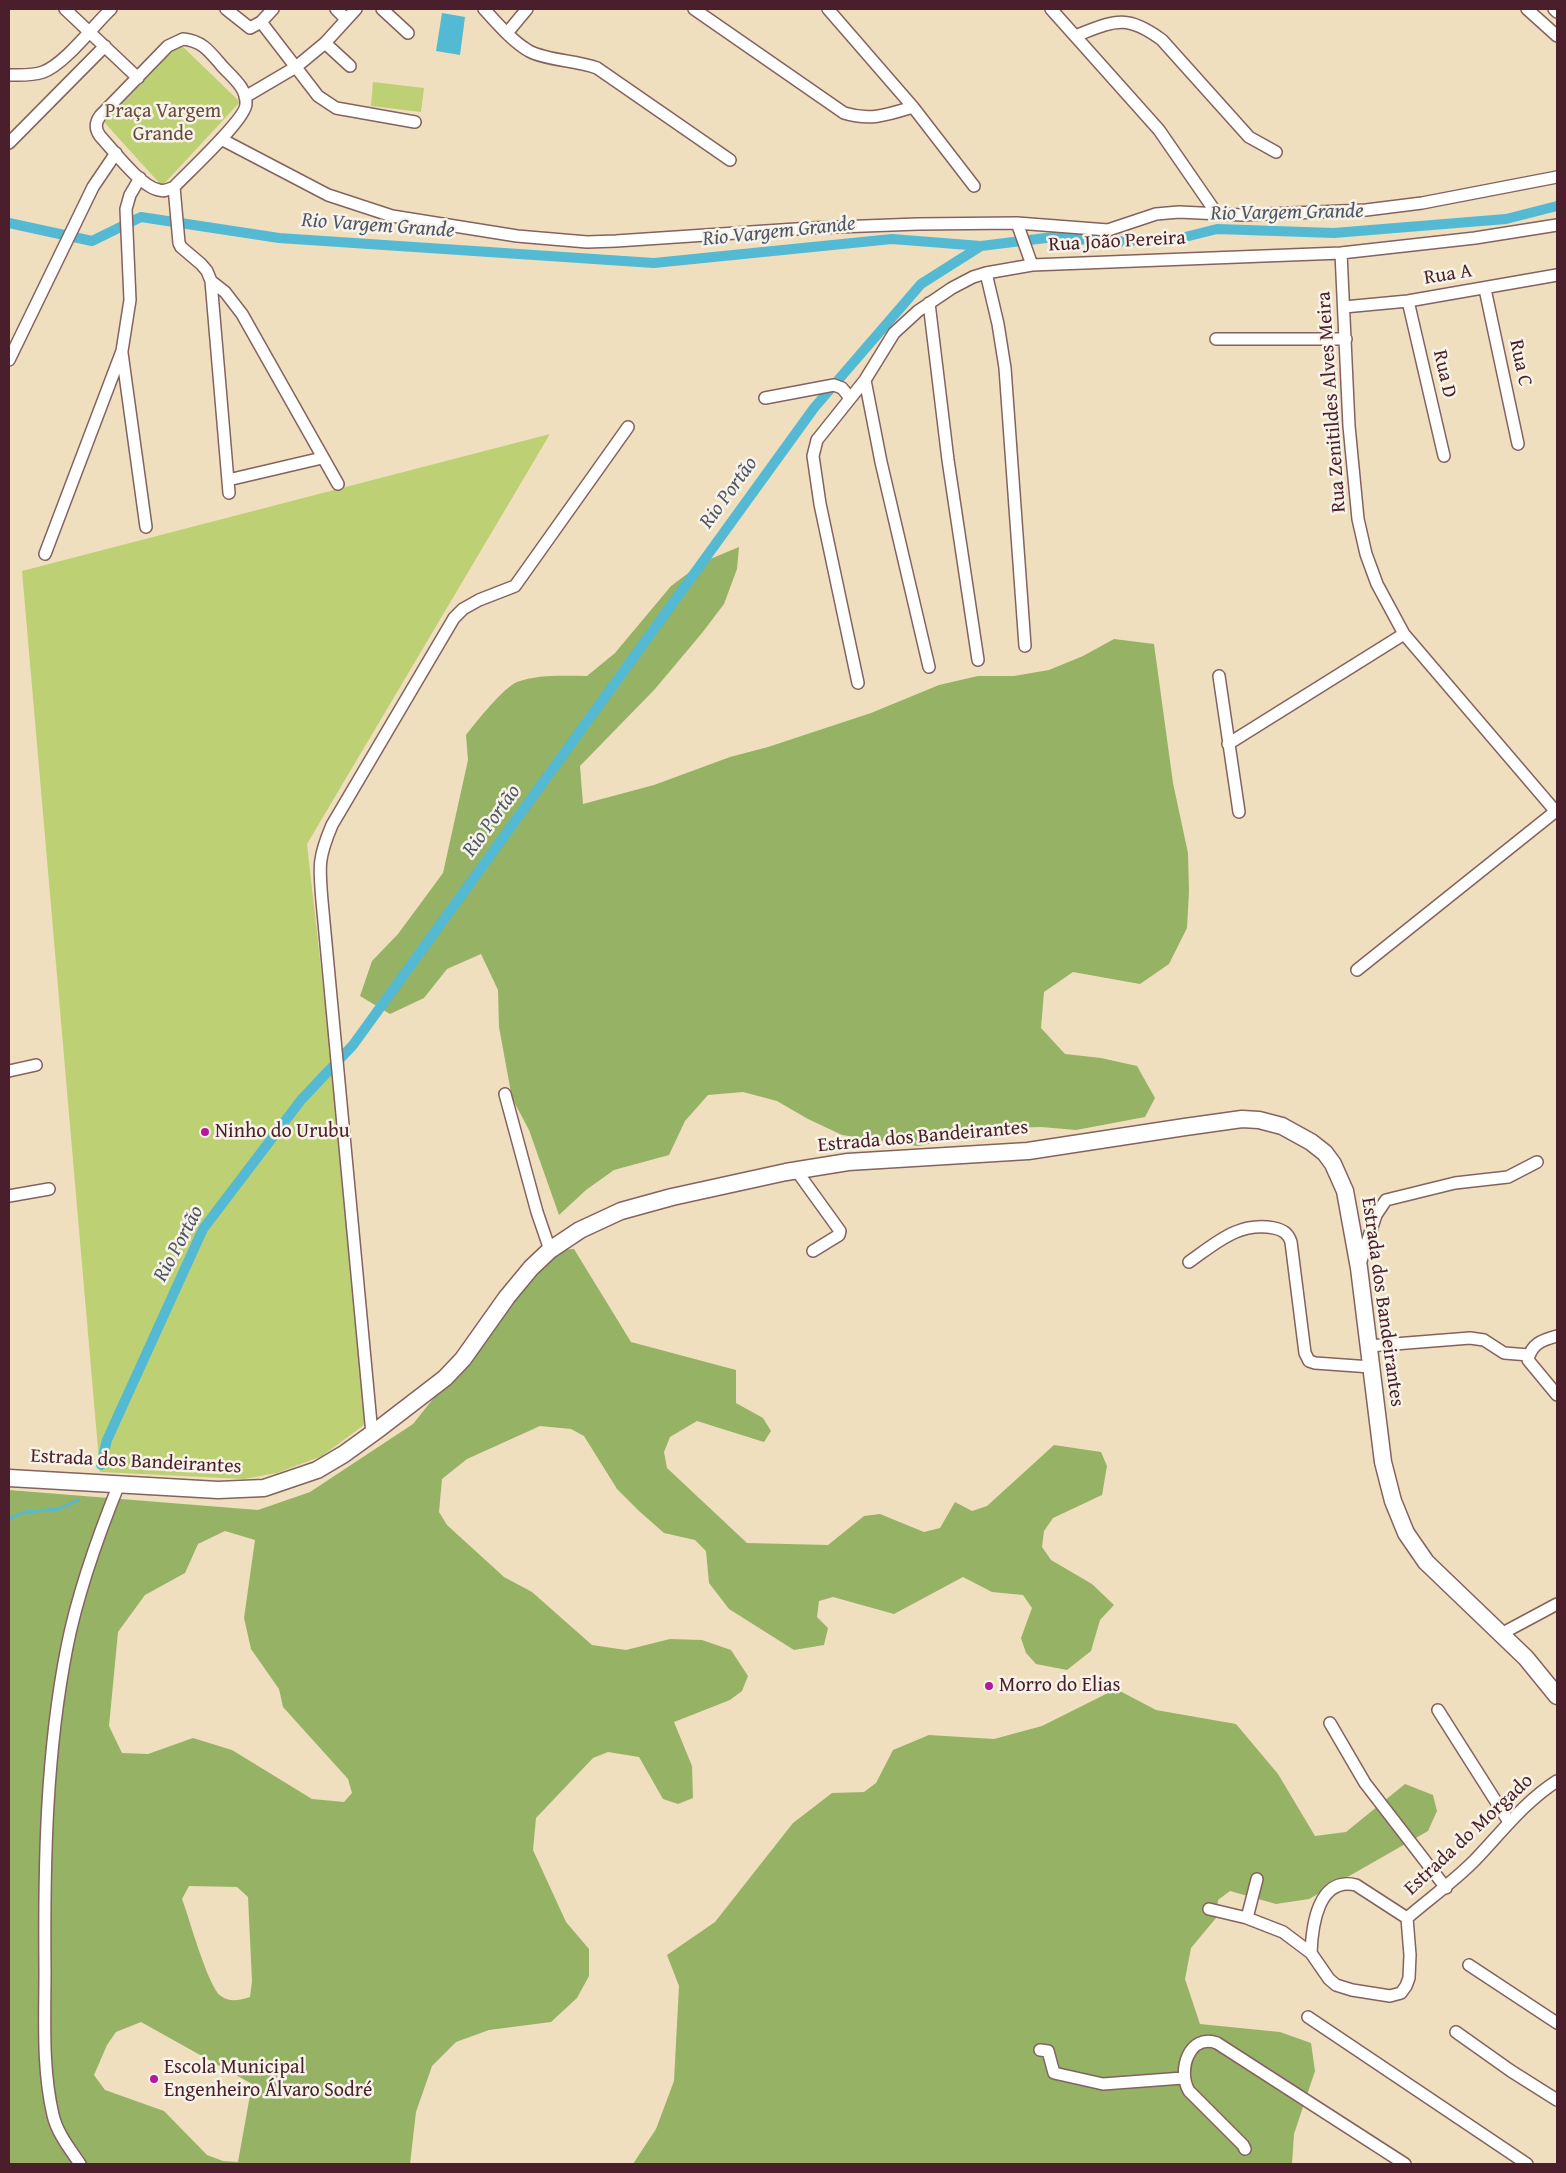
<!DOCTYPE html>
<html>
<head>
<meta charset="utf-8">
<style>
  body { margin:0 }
  #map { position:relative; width:1566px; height:2173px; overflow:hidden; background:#f0dfbf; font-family:"Gentium Book Plus",serif }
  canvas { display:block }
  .frame { position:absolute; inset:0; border:10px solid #4a1f2b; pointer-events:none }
</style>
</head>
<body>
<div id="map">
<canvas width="1566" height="2173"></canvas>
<div class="frame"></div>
</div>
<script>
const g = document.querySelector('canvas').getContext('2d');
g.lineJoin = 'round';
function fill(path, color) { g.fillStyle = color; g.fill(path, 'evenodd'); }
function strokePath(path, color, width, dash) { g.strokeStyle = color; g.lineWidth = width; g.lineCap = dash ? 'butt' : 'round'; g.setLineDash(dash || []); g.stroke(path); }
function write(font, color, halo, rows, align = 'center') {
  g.font = font + ' "Gentium Book Plus",serif'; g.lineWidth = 5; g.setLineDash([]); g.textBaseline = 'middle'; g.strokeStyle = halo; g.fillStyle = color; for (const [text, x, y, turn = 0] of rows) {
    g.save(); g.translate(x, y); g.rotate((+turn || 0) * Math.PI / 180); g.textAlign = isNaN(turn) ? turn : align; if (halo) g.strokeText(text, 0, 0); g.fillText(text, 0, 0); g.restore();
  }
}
fill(new Path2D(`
  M180 44 240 102 162 186 104 122Z
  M373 82 424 88 421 112 371 106Z
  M550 434 307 844 372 1419 322 1456 277 1473 244 1479 100 1472 22 571Z`), '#bdd073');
fill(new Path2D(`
  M739 547 737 569 724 604 702 633 655 689 580 766 583 804 654 785 730 757 768 747 871 713 939 685 978 676H1014L1049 670 1083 656 1114 639 1154 644 1173 783 1188 853 1189 891 1187 928 1169 964 1140 984 1073 972 1044 992 1041 1028 1065 1054 1101 1058 1137 1066 1155 1098 1145 1117 1076 1130 1041 1127 1005 1128 918 1146 842 1135 808 1119 777 1101 743 1092 708 1095 685 1121 669 1155 614 1170 586 1190 559 1215 529 1130 512 1098 499 1027 498 990 481 954 447 969 424 998 390 1014 360 996 372 961 398 934 443 873 468 760 466 735C476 722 504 687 517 682 539 674 565 676 587 676L615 653 671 586 703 562Z
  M574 1249 631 1342 736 1370V1403L763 1418 771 1431 764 1442 697 1421 670 1437 664 1452 667 1468 747 1543 828 1545 864 1516 880 1514 924 1532 940 1528 955 1502 972 1511 987 1506 1054 1445 1101 1452 1107 1466 1102 1495 1053 1518 1044 1531 1042 1547 1051 1560 1092 1584 1114 1605 1100 1620 1091 1651 1067 1670 1036 1664 1026 1653 1021 1638 1032 1608 1023 1595 992 1592 963 1577 894 1614 833 1597 819 1601 817 1617 828 1628 824 1645 794 1650 729 1609 709 1583 706 1551 695 1540 664 1533 639 1511 617 1489 584 1436 571 1429 540 1426 467 1459 442 1479 439 1512 447 1525 504 1577 532 1592 592 1645 626 1650 670 1639 702 1640 731 1650 748 1676 742 1691 730 1700 674 1722 692 1766 693 1798 678 1804 663 1799 639 1757 608 1752 593 1758 536 1818 533 1850 566 1922 589 1949V1976L577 1998 551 2022 489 2030 456 2042 432 2066 416 2112 410 2164H9V1490L258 1510 310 1492 413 1424 539 1266 556 1250ZM225 1531 255 1540 244 1618 251 1649 279 1689 283 1707 348 1779 352 1793 344 1802 312 1799 232 1750 193 1738 148 1754 122 1753 109 1726 118 1632 145 1595 185 1573 198 1544ZM189 1886 237 1887 248 1897 252 1981 250 1997C240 2000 230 2003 221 1996 208 1987 189 1917 182 1899ZM141 2022 252 2084 238 2162 223 2161 207 2155 164 2111 105 2090 94 2075 107 2045 116 2032Z
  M1116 1689 1156 1710 1236 1724 1278 1774 1315 1836 1346 1832 1405 1784 1433 1795 1437 1811 1428 1831 1309 1899 1276 1904 1230 1891 1218 1900 1216 1918 1191 1948 1185 1979 1200 2024 1280 2032 1311 2043 1315 2071 1294 2134 1292 2164H633L656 2129 674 2081 679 1986 667 1955 715 1922 793 1823 832 1793 864 1792 876 1783 893 1750 929 1735 994 1739 1042 1726Z`), '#96b265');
fill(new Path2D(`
  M442 13 465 17 460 55 436 51Z`), '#54b9d3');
strokePath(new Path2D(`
  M9 1519 24 1512 59 1509 78 1500`), '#54b9d3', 3);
strokePath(new Path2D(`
  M9 223 92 241 141 217 279 238 654 263 892 239 981 246 1054 237 1111 242 1181 238 1217 229 1334 233 1506 219 1557 206
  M101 1465 107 1440 203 1229 301 1100 353 1045 814 408 921 284 981 246`), '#54b9d3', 10);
const minor = new Path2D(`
  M65 9 138 78
  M226 9 250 28 261 22 273 9
  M336 9 346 19
  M382 9 408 33
  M484 9C498 24 512 41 529 51 548 61 576 60 597 68L730 160
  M694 9 844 113C870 121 887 115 913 107
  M828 9 913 107 974 186
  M1051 9 1159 130 1217 214
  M1527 9 1557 36
  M1554 9 1557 12
  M261 22 318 96 336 108 415 122
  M507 33 527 9
  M1075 36C1114 21 1126 13 1162 40L1249 137 1276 152
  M183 39C203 41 210 52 222 66 232 77 247 88 246 104 246 119 187 173 174 187 169 189 164 192 159 190 141 187 113 150 100 136 95 129 95 123 100 116L168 46Z
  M325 43 350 66
  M9 75C20 75 32 76 43 72 65 64 93 26 111 9
  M245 97 296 67 325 43 356 9
  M221 139 328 195 392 216 517 236 587 242 616 241 811 228 918 224 1017 223 1108 230 1156 214 1179 212 1242 215 1366 210 1422 203 1557 177
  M9 143 105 46
  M174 187 179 243 181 247 201 264 207 271 211 281 229 493
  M1017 223 1032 265
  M1341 253 1349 426 1358 519 1366 554 1377 584 1404 634 1557 813
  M986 273 998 324 1005 368 1025 646
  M211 281 225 292 242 314 338 484
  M1485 289 1518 444
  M1408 301 1444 456
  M929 303 948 460 978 660
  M1344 307 1408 301 1557 275
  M1216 339H1346
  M122 353 146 527
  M9 360 93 187 116 153
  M865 380 881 462 929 667
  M765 398 834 385 842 388 850 398
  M228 480 322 458
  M45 554 122 351 130 300 126 209 130 195 140 178
  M1219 676 1239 812
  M858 683 820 504 813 456 817 440 865 380 894 333 918 311 952 288 973 277 986 273 1032 265 1341 253 1475 238 1557 225
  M1228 744 1404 634
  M1357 970 1556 811
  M9 1071 36 1065
  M505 1094 537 1212 550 1250
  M796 1170 840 1231 839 1235 813 1251
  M9 1196 49 1189
  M1189 1262C1216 1243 1239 1221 1274 1228 1283 1230 1288 1233 1291 1242L1305 1353 1309 1361 1315 1363 1371 1367
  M1360 1264 1376 1215 1386 1200 1455 1183 1508 1177 1537 1162
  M1557 1336C1542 1340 1531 1344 1528 1360L1557 1395
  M1369 1346 1470 1338 1484 1340 1504 1353 1529 1355
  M372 1434 322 901C319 866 318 858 332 825L454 618 463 609 479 600 515 586 628 427
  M1501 1634 1557 1604
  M1438 1710 1509 1822
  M1330 1723 1365 1783 1446 1888
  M1209 1909 1247 1918 1283 1932 1311 1953 1329 1979 1336 1985 1352 1990 1390 1996 1401 1993 1406 1986 1409 1978 1410 1955 1407 1918C1429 1899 1453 1882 1474 1861 1501 1833 1524 1802 1557 1781
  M1247 1918 1257 1879
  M1311 1953C1312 1926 1318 1876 1356 1885L1407 1918
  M1469 1965 1557 2023
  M1308 2017 1527 2164
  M1456 2032 1511 2071 1557 2100
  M1040 2050 1048 2051 1054 2073 1103 2084 1183 2078
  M1245 2149 1243 2145 1189 2091C1177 2071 1189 2033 1217 2043L1405 2164
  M80 2164C70 2149 57 2133 53 2115 42 2068 45 2019 45 1971 44 1863 46 1753 67 1647 78 1591 98 1536 119 1484`);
const secondary = new Path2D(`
  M9 1478 218 1490 264 1488 317 1470 344 1454 380 1428 445 1378 463 1359 507 1297 531 1268 550 1250 580 1230 621 1211 672 1197 786 1172 848 1162 1028 1151 1185 1127 1242 1119 1259 1120 1282 1126 1311 1142 1325 1153 1333 1164 1345 1191 1359 1268 1383 1462 1393 1501 1406 1533 1426 1562 1526 1658 1557 1696`);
strokePath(minor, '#84625f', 14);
strokePath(secondary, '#84625f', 19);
strokePath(minor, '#fff', 11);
strokePath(secondary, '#fff', 16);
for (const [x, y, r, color] of [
  [205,1132,5,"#b5179e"],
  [989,1686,5,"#b5179e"],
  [154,2079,5,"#b5179e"]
]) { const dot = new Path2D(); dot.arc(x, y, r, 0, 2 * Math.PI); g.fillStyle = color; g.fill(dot); strokePath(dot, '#f7f3e8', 2); }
write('20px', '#674b3d', '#f7f3e8', [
  ["Praça Vargem",163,112],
  ["Grande",163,135]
]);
write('20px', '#4a1f2b', '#f7f3e8', [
  ["Rua João Pereira",1117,242,-3],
  ["Rua A",1448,275,-9],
  ["Rua C",1520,363,78],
  ["Rua D",1444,374,77],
  ["Rua Zenitildes Alves Meira",1332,402,-94],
  ["Estrada dos Bandeirantes",923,1137,-5],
  ["Estrada dos Bandeirantes",1382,1302,82],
  ["Estrada dos Bandeirantes",136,1462,3],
  ["Estrada do Morgado",1469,1835,-43]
]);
write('20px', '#4a1f2b', '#f7f3e8', [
  ["Ninho do Urubu",215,1132],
  ["Morro do Elias",999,1686],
  ["Escola Municipal",164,2068],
  ["Engenheiro Álvaro Sodré",164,2091]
], 'left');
write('italic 21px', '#4e5566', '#f7f3e8', [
  ["Rio Vargem Grande",1287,213,-1],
  ["Rio Vargem Grande",378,226,4],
  ["Rio Vargem Grande",779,232,-6],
  ["Rio Portão",729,493,-54],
  ["Rio Portão",492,821,-54],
  ["Rio Portão",179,1244,-62]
]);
</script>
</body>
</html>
